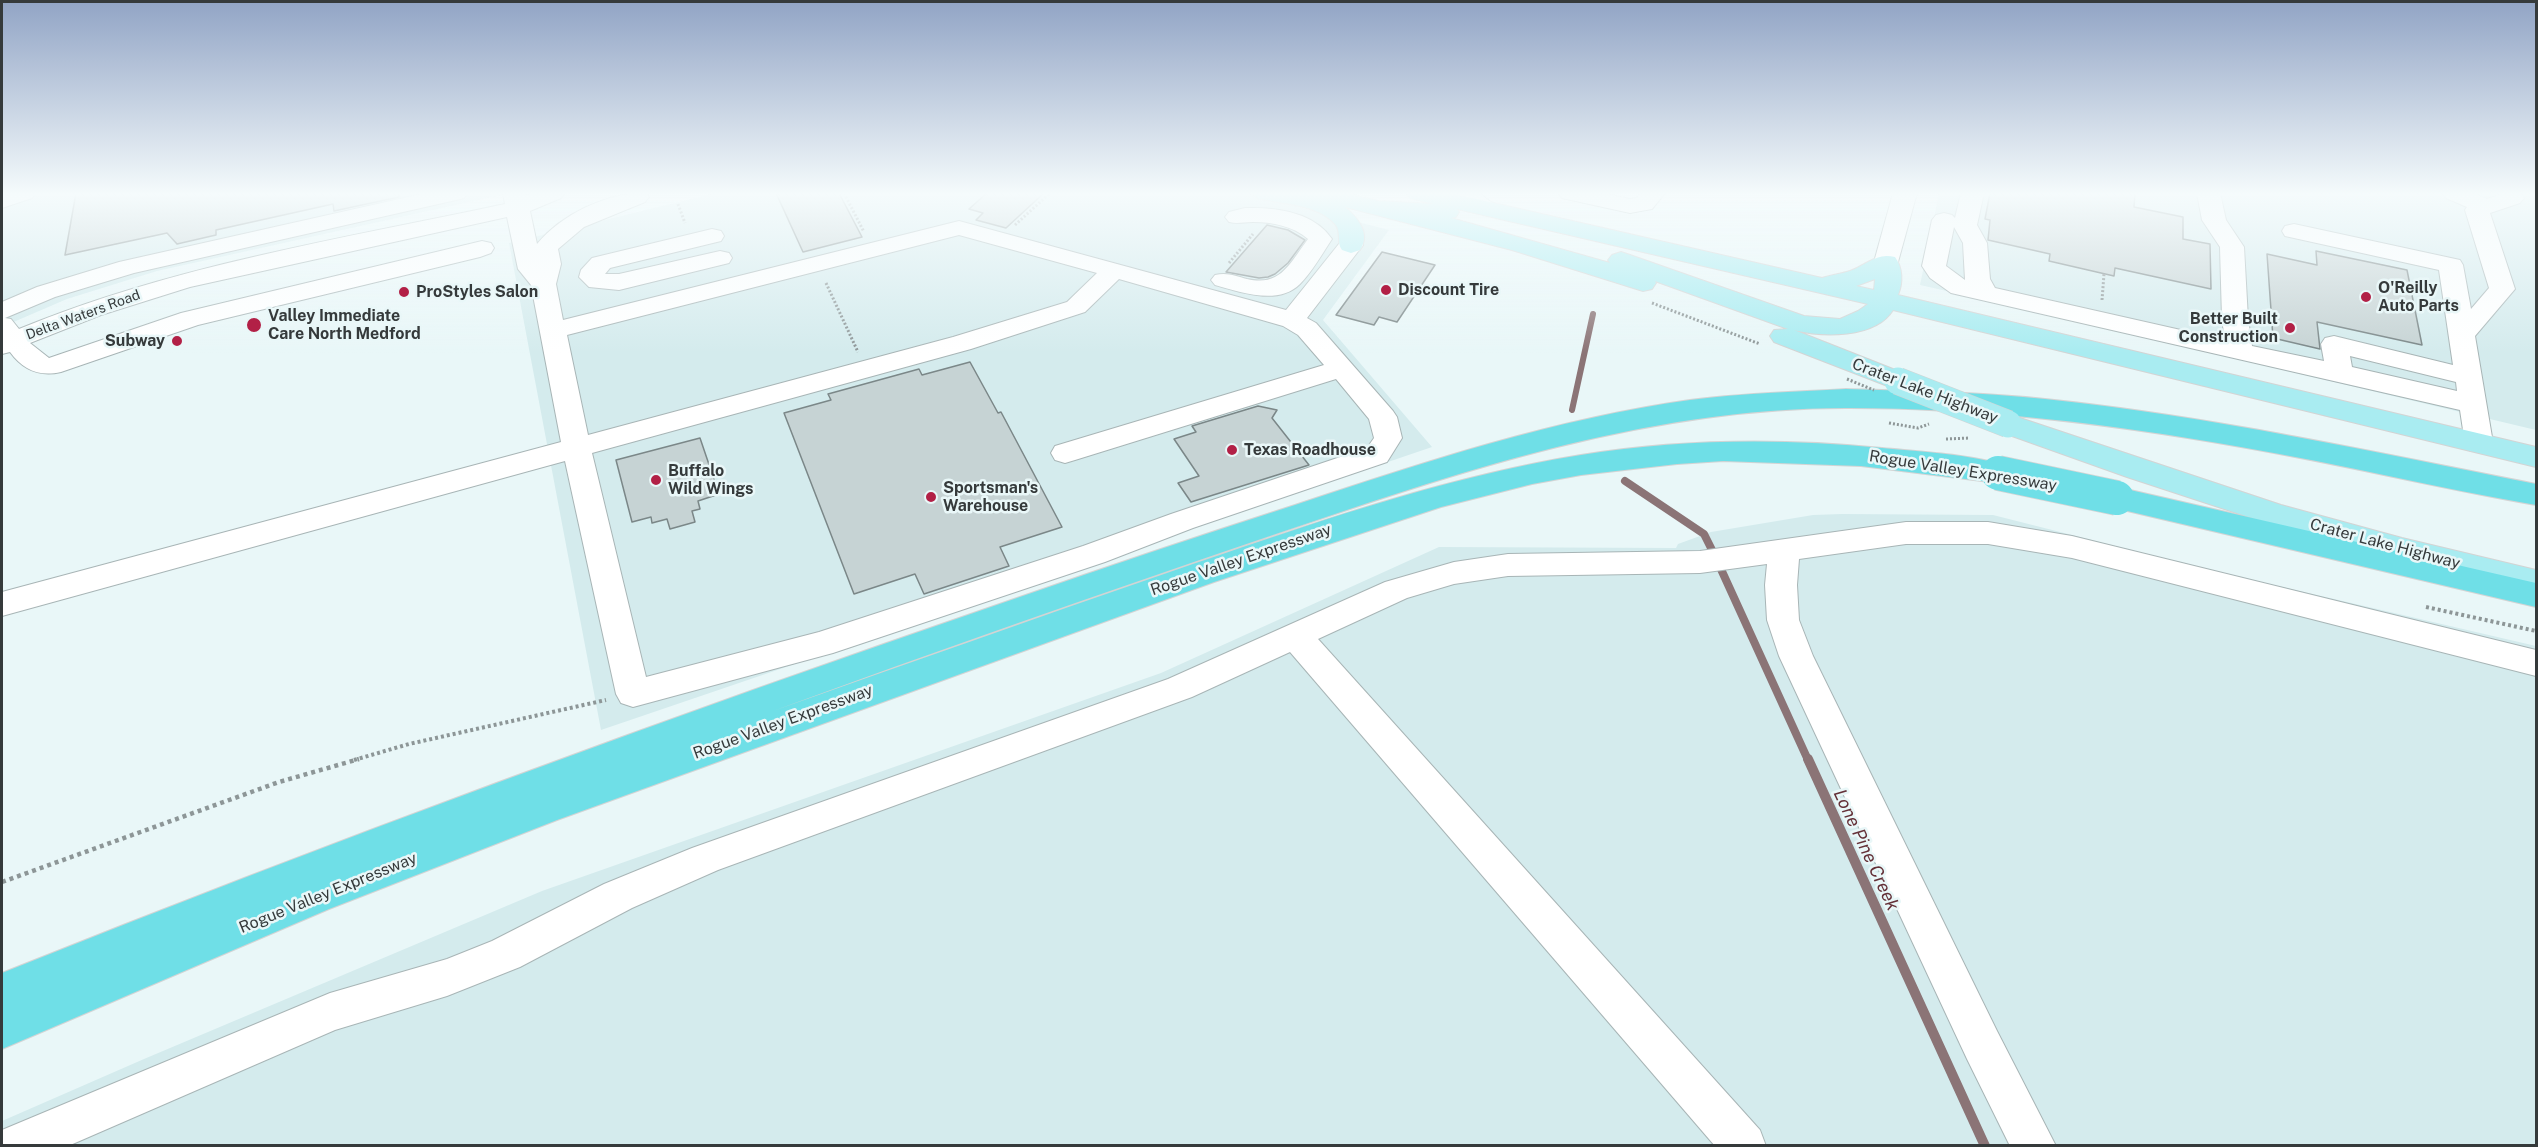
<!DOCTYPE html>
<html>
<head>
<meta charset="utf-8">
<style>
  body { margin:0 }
  #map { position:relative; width:2538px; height:1147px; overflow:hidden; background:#e9f7f8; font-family:"Public Sans",sans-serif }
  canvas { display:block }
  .frame { position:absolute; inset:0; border:3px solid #353a3b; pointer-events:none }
</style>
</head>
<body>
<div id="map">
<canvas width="2538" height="1147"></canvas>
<div class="frame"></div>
</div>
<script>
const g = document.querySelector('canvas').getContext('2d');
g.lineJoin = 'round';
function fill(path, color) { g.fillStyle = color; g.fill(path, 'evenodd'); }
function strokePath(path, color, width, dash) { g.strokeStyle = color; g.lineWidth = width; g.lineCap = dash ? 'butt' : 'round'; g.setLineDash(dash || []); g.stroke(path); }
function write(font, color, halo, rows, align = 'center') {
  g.font = font + ' "Public Sans",sans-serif'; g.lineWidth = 5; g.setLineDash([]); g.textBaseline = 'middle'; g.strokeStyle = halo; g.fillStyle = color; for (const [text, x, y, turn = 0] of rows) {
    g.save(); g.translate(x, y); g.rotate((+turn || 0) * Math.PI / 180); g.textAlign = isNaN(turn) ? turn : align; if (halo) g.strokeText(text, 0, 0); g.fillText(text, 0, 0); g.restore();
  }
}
fill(new Path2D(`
  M2 193H510L157 271 67 299 2 327Z
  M716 193H1245L1389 230 1323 320 1432 447 601 730 509 243Z
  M1939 193H2536V430L2048 314 1920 285Z
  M1842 514 1993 515 2218 572 2536 646V1145L2 1146V1121L144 1059 542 891 1161 673 1439 547 1676 548 1678 544 1711 532 1813 515Z`), '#d4ebed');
strokePath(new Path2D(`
  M1572 410 1593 314`), '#8b7476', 6);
strokePath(new Path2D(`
  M1625 481 1704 534 1712 550
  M1720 567 1808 760`), '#8b7476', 8);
strokePath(new Path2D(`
  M1808 759 1985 1146`), '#8b7476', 10);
const building = new Path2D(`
  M76 193H399V197L334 211 333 204 216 230V235L177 244 167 233 65 255Z
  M776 193H839L862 237 803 252Z
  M987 193H1044L1006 228 976 220 983 213 969 209Z
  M1990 193H2135L2134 207 2183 217V239L2210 244 2211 289 2115 268 2114 276 2049 261 2050 254 1988 240 1990 220 1985 219Z
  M1267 225 1288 230 1305 240 1288 263 1275 274 1268 277 1259 278 1226 272Z
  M2316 251 2407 270 2422 345 2317 322 2320 349 2273 338 2267 254 2317 265Z
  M1382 252 1435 265 1397 322 1379 317 1374 325 1336 315Z
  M970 362 998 413 1001 412 1062 527 1000 547 1009 566 924 594 915 574 854 594 784 413 831 400 828 394 919 369 922 375Z
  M1258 406 1277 410 1272 418 1309 465 1191 502 1178 483 1199 476 1174 439 1196 432 1192 426Z
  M700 438 719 494 698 501 700 509 692 511 695 522 670 529 667 519 652 523 651 517 632 522 616 460Z`);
fill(building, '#c6d3d4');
strokePath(building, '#7b8788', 1.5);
const minor = new Path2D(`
  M2 193H36L32 198 2 208Z
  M426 193H468L464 198 456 200 134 273 55 297 5 318 11 319 19 329C173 265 342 239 505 204L503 193H525L526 196 534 193H565L561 198 530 211 537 244C562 214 606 193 646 193L649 197 645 202 584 227 558 249 561 264 556 284 563 320 959 221 1286 310 1342 240 1351 238 1360 240 1363 245 1307 318 1316 323 1393 411 1397 417 1402 438 1387 462 1193 528 1105 562 833 653 633 707 621 703 616 694 565 461 2 616V592L561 442 531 285 518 269 507 217 190 287 101 315 30 343 49 358 181 313 482 241 491 243 494 248 491 253 480 257 198 325 61 372C39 377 23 370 10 352L2 354V302L37 287 119 262ZM959 235 1097 273 1067 302 953 337 588 435 567 335ZM1119 279 1283 326 1298 335 1324 365 1055 446 1051 453 1055 460 1065 463 1075 460 1336 379 1369 419 1374 438 1367 448 1171 514 1083 546 819 632 646 677 592 453 971 349 1085 312Z
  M1452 193H1479L1500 209 1496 214C1481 218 1461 206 1452 193Z
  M1558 193H1601L1630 199 1637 198 1641 193H1665L1652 209 1630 213 1562 198Z
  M1893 193H1917L1898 262 1895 267 1886 269 1877 267 1874 262Z
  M1961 193H1984L1977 225 1987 243 1990 279 1995 288 2225 340 2222 319 2220 247 2202 220 2197 193H2220L2226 220 2244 247 2248 319 2252 346 2324 361 2321 344 2325 338 2334 336 2453 365 2439 270 2294 238 2285 236 2282 231 2285 226 2294 224 2460 260 2463 265 2471 309 2489 288 2465 210 2467 207 2446 198 2442 193H2473L2487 199 2505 193H2520L2524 198 2520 203 2490 213 2515 289 2475 336 2493 443 2489 450 2479 452 2469 450 2465 443 2460 410 1951 293 1930 278 1922 266 1932 220 1936 215 1944 213 1952 215 1955 218ZM1954 227 1963 243 1965 280 1946 266ZM2350 356 2456 382 2457 391 2352 367Z
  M1245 208C1276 207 1314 212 1332 239 1322 254 1312 272 1300 284 1278 306 1240 292 1215 285L1211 280 1215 275C1227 272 1236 276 1247 279 1281 287 1290 263 1308 239 1293 226 1272 222 1253 222 1244 222 1237 224 1229 222L1225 217 1229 212Z
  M712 229 721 231 724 236 721 241 610 268 605 274H619L720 251 729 253 732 258 729 263 619 290 589 287 579 277 581 270 592 258Z
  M1906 522H1988L2072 536 2536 650V676L2072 558 1988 544H1906L1799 559 1797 585 1799 620 1813 656 1997 1031 2056 1146H2010L1967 1059 1779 656 1767 620 1765 585 1767 564 1700 573 1508 576 1454 584 1407 598 1318 639 1760 1130 1766 1146H1715L1290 652 1192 697 718 870 632 908 520 967 447 996 335 1030 68 1146H2V1130L330 993 447 959 492 941 604 884 692 848 1168 679 1385 582 1454 562 1508 554 1700 551Z`);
const major = new Path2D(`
  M1254 193H1345L1378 201 1434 204 1410 198 1407 193H1450L1822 278C1831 275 1841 274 1850 271 1867 265 1876 252 1895 257 1903 268 1903 283 1898 295L2536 447V467L1893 310C1875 339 1822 337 1794 330L1908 375 1912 381 1908 387 1898 390 1774 342 1770 336 1774 330 1788 329 1655 281 1656 283 1652 289 1643 291 1512 250 1345 207C1358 218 1371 234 1360 250L1351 253 1342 250C1336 242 1342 232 1335 224 1318 204 1281 204 1257 198ZM1457 209 1868 304 1858 311 1840 319 1804 316 1630 255 1621 252 1612 255 1608 260 1610 263 1451 218 1456 217 1459 212ZM1875 279 1874 290 1856 286Z
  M2008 414 2281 505 2402 538 2536 570V594L2402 561 2258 520 2127 477 1998 431 1993 424 1998 417Z`);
const highway = new Path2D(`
  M1846 389C1912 391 1979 392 2045 399 2210 416 2373 452 2536 484V505C2438 488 2340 464 2241 447 2111 424 1982 408 1850 408 1646 407 1455 473 1264 538 1100 594 936 651 773 711 904 665 1036 618 1167 573 1302 527 1439 478 1581 455 1680 439 1781 438 1882 448 1924 452 1968 454 2009 466L2013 473 2009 480 1998 483 1861 466 1723 461 1677 464 1581 475 1532 484 1441 507 1214 582 557 820 329 909 2 1049V973C337 839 675 715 1017 598 1109 566 1202 535 1295 505 1424 462 1555 419 1690 400 1742 393 1794 392 1846 389Z
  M2117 487 2536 583V607L2106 506 2101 498 2106 490Z`);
strokePath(minor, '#a8b5b6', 2);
strokePath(major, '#d3d4d4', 2);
strokePath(highway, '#d3d4d4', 2);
strokePath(new Path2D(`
  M844 193 864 232
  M678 204 685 223
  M1015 225 1050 193
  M1229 263 1253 234
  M826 283 858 352
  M2102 300 2104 274
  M1652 303 1760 344
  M1889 423 1918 428 1929 424
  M1946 439 1969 438`), '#8d9697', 3, [2, 2]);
strokePath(new Path2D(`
  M2426 607 2536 631
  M354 760 409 744 606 700`), '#8d9697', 4, [3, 3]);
strokePath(new Path2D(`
  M2 882 279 782 359 759`), '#8d9697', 4.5, [4, 4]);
fill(minor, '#fff');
fill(major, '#a9ecf1');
fill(highway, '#6fdfe7');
const majorBridge = new Path2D(`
  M1898 381 2008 424`);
const highwayBridge = new Path2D(`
  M1998 473 2117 498`);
strokePath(majorBridge, '#d3d4d4', 28, []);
strokePath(highwayBridge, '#d3d4d4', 36, []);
strokePath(new Path2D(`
  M1847 379 1874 390`), '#8d9697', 3, [2, 2]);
strokePath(majorBridge, '#a9ecf1', 27);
strokePath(highwayBridge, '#6fdfe7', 34);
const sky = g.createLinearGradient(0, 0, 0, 353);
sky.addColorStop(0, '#91a4c5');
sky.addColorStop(0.55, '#f5fbfc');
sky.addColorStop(1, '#f5fbfc00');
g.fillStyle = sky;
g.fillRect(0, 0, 2538, 353);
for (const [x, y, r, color] of [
  [1386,290,6,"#b22046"],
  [404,292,6,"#b22046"],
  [2366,297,6,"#b22046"],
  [254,325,8,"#b22046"],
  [2290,328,6,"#b22046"],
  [177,341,6,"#b22046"],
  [1232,450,6,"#b22046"],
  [656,480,6,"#b22046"],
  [931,497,6,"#b22046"]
]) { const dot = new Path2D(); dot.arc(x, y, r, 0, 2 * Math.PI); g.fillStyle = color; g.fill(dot); strokePath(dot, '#e9f7f8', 2); }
write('14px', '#353a3b', '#e9f7f8', [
  ["Delta Waters Road",83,315,-20]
]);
write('bold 16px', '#353a3b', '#e9f7f8', [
  ["O'Reilly",2378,288],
  ["Auto Parts",2378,306],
  ["Discount Tire",1398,290],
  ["ProStyles Salon",416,292],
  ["Valley Immediate",268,316],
  ["Care North Medford",268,334],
  ["Better Built",2278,319,"right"],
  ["Construction",2278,337,"right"],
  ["Subway",165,341,"right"],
  ["Texas Roadhouse",1244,450],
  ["Buffalo",668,471],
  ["Wild Wings",668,489],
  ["Sportsman's",943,488],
  ["Warehouse",943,506]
], 'left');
write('16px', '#353a3b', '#e9f7f8', [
  ["Crater Lake Highway",1925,391,21],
  ["Rogue Valley Expressway",1963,471,9],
  ["Crater Lake Highway",2385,544,15],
  ["Rogue Valley Expressway",1241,560,-19],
  ["Rogue Valley Expressway",783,722,-20],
  ["Rogue Valley Expressway",328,893,-22]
]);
write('italic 18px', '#643138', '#e9f7f8', [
  ["Lone Pine Creek",1866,850,65]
]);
</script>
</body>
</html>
